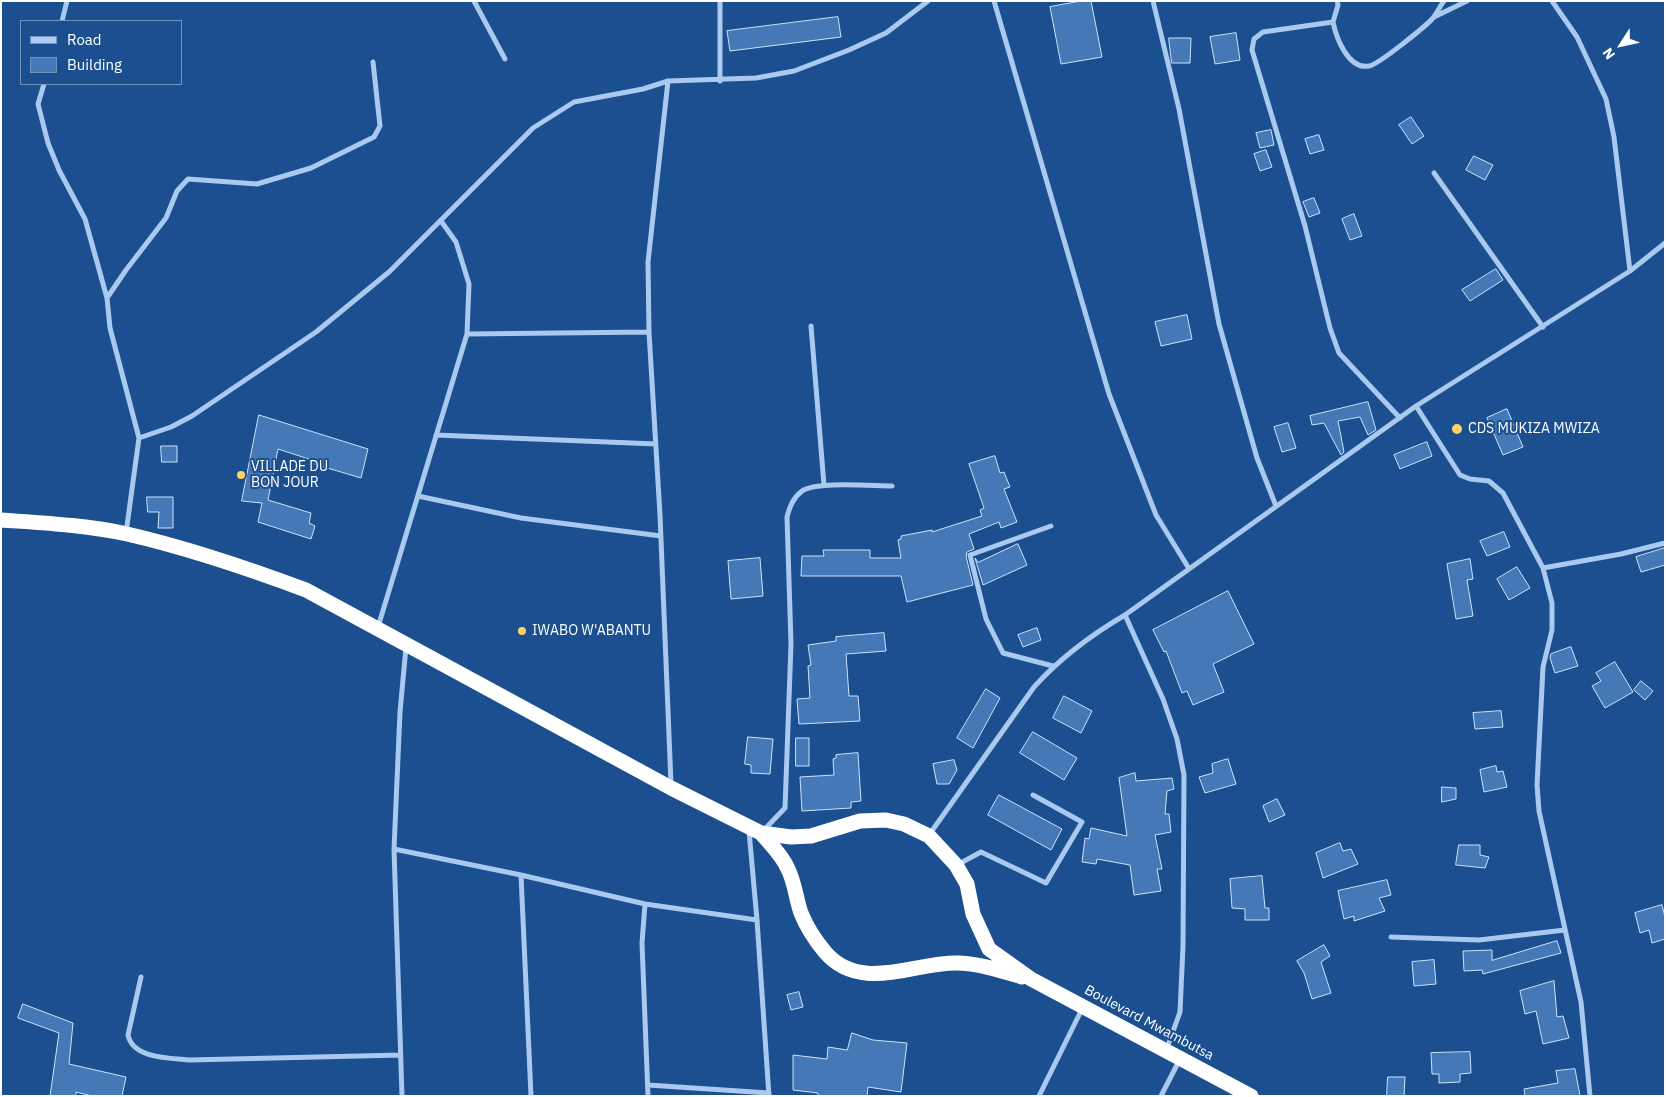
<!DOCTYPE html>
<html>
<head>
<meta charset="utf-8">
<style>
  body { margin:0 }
  #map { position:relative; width:1666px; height:1097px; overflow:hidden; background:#1b4f8f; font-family:"IBM Plex Sans",sans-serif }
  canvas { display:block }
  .frame { position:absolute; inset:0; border:2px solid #fff; pointer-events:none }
  .legend { position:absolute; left:20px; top:20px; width:162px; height:65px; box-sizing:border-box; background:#1b4f8f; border:1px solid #7695bc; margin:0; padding:6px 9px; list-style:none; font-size:15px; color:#fff }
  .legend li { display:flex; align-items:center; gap:10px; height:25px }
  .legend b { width:25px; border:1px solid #7695bc }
  .north { position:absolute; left:1596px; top:20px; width:50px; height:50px; -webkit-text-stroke:4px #1b4f8f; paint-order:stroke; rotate:235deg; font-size:14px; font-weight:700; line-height:20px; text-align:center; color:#fff }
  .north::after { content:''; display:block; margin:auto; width:18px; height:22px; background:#fff; clip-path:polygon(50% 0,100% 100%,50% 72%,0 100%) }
</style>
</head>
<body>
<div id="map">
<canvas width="1666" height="1097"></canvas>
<div class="frame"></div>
<ul class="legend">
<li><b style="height:6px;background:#a9c9ee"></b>Road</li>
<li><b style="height:14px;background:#4478b7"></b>Building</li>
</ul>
<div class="north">N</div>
</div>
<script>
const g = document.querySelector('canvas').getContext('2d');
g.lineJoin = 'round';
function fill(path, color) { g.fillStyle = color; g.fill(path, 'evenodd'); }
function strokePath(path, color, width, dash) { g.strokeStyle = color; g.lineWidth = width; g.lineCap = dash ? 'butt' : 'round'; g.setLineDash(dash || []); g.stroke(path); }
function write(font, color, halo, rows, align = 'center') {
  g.font = font + ' "IBM Plex Sans",sans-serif'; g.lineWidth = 4; g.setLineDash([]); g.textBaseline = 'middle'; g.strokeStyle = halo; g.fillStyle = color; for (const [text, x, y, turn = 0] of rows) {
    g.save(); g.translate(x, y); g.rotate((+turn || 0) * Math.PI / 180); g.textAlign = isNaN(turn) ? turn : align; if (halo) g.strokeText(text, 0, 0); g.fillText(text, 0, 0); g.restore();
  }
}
const building = new Path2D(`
  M1081 1H1091L1102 57 1061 64 1050 7Z
  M838 17 841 37 730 51 727 31Z
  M1236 33 1240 60 1215 64 1210 37Z
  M1169 38H1191L1190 63H1172Z
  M1411 117 1424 136 1412 144 1399 125Z
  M1271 130 1274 145 1260 148 1256 133Z
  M1319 135 1324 150 1310 154 1305 139Z
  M1266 150 1272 167 1260 171 1254 154Z
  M1474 156 1493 165 1485 180 1466 170Z
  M1314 198 1320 213 1309 217 1303 202Z
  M1354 214 1362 236 1350 240 1342 219Z
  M1496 269 1503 280 1470 301 1462 290Z
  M1187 315 1192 339 1161 346 1155 322Z
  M1368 402 1376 430 1368 435 1360 417 1338 421 1344 452 1341 455 1324 423 1312 425 1310 416Z
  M1507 409 1523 447 1503 455 1487 418Z
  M259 415 368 449 361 478 314 464 315 461 278 449 268 500 311 513 309 523 315 526 311 539 258 522 262 503 242 501Z
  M1288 423 1296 448 1282 452 1274 427Z
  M1427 442 1432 456 1400 469 1394 455Z
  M161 446H177V462H162Z
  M995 456 1000 473 1004 472 1010 487 1004 489 1017 522 1001 528 999 522 969 534 974 549 967 552 966 556 973 585 907 602 901 576H801L802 556H824L823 550H870V558H901L898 540 901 539V536L932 530V532L982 516 980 510 984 508 969 464Z
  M147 497H173V528H158L159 512H148Z
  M1504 532 1510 547 1487 556 1480 541Z
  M1018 544 1027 565 983 585 975 558 978 562Z
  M1665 548V565L1641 572 1636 557Z
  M760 558 763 596 731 599 728 561Z
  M1470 559 1473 579 1467 580 1473 616 1456 619 1447 564Z
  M1517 567 1530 588 1509 600 1497 579Z
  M1228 591 1254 644 1213 664 1224 692 1193 705 1187 691 1182 693 1166 651 1164 652 1153 630Z
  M1037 628 1041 640 1023 647 1018 635Z
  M884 633 886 651 846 654 849 696H858L860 721 799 724 797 699 810 698 808 666 811 665 808 645 836 641V637Z
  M1571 647 1578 666 1555 673 1550 658 1551 654Z
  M1615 662 1633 692 1605 708 1592 686 1601 681 1596 673Z
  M1641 681 1653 691 1645 700 1634 690Z
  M986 689 1000 698 973 748 957 738Z
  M1064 696 1092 711 1081 733 1053 718Z
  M1501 711 1503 727 1475 729 1473 713Z
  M1033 732 1077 758 1064 780 1020 753Z
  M748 737 773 739 770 774 751 773V765L745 764Z
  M796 738H809V766H796Z
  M858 753 861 801 851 802V808L802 811 800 777 834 775 833 759 836 758V755Z
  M1228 759 1236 784 1205 793 1199 777 1213 773 1212 764Z
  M954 760 957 770 949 784H937L933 764Z
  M1496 766 1497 772 1503 771 1507 787 1484 792 1480 770Z
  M1135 773 1136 781 1172 778 1174 789 1167 791 1165 814H1169L1171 832 1155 835 1162 869H1157L1161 891 1134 895 1130 865 1097 859 1096 864 1082 862 1085 838 1089 839 1091 828 1127 836 1119 778Z
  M1442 787 1456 788V799L1442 802Z
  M999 795 1062 829 1051 850 988 815Z
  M1277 799 1285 815 1269 822 1263 806Z
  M1340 843 1343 851 1351 849 1358 864 1323 878 1316 853Z
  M1459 845H1480V855L1489 857 1485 868 1456 865Z
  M1262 876 1265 908H1269V920H1245V909L1232 908 1230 879Z
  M1387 880 1391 895 1379 898 1385 911 1354 921V916L1344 919 1338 891Z
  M1662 905 1665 917V939L1652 943 1649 930 1640 933 1635 913Z
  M1557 941 1561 953 1483 974 1482 970 1464 971 1463 951 1492 950V960Z
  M1324 945 1330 956 1321 962 1331 993 1312 999 1304 973 1297 961Z
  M1434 960 1436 984 1414 986 1412 962Z
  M1554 981 1557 1017 1563 1016 1569 1038 1543 1044 1536 1011 1525 1014 1520 991Z
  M799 992 803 1007 791 1010 787 995Z
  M23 1004 73 1023 69 1064 126 1077 122 1096H92L76 1092V1096H50L59 1033 18 1018Z
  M852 1033 873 1040 907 1043 901 1092 868 1087 867 1096H818V1093L793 1090V1055L827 1059 828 1047 847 1050Z
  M1470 1052 1471 1073 1460 1074V1082L1439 1083V1074H1432L1431 1053Z
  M1575 1069 1580 1096H1525L1524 1089 1558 1083 1556 1071Z
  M1388 1077H1405L1404 1096H1387Z`);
fill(building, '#4478b7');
strokePath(building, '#cfe3fa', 1);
strokePath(new Path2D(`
  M474 1 505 59
  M994 1 1109 394 1156 515 1188 567
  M1153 1 1179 109 1219 324 1257 458 1276 506
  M1337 1 1338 5 1333 22 1263 32 1254 39 1252 50 1305 226 1330 328 1339 353 1400 418
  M1552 1 1577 37 1606 99 1614 137 1630 271
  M1434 17 1467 1
  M62 21 67 1
  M1333 22C1336 37 1348 70 1369 66 1378 65 1426 26 1433 18 1437 13 1440 6 1444 1
  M668 81 648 262 649 332 660 515 671 784
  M720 81V1
  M44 84 38 104 48 143 59 170 85 219 107 298 110 328 139 438
  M1434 173 1543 327
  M107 298 126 270 166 218 177 191 188 179 257 184 311 168 374 137 380 126 373 62
  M811 326 824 485
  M467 334 649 332
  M1416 406 1460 475 1470 479 1489 481 1503 493 1543 568 1552 603V630L1543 667 1537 785 1539 811 1581 1002 1590 1096
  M436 435 656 444
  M418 496 521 518 661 536
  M1051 526 970 555 986 619 1003 653 1053 666
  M126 533 139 438 171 427 192 416 316 332 389 272 533 128 574 102 643 89 668 81 756 78 794 71 849 50 886 33 928 1
  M1543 568 1621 554 1665 543
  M1125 615 1163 699 1177 739 1184 775 1183 946 1180 1012 1167 1048
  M378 627 467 334 469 284 456 242 441 221
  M749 831 757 920 769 1096
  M763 831 785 808 791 644 787 517C790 506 793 498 802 491 816 481 873 486 892 486
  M929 835 1034 687C1061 657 1091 635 1125 615L1416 406 1630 271 1665 243
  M394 849 521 875 645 904 757 920
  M957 865 981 852 1046 883 1082 822 1033 795
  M521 875 531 1096
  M645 904 642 943 648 1096
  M1391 937 1479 940 1565 930
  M141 977 128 1035C133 1059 170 1058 190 1060L401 1055
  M648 1085 769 1093
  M402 1096 394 849 400 712 406 647
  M1039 1096 1082 1009
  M1161 1096 1179 1061`), '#a9c9ee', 5);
strokePath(new Path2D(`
  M1 520C43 523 86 525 127 534 188 548 247 568 306 590L671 788 761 833 791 837 811 836 860 821 886 820 904 824 929 836 956 865 967 884 973 914 989 949 1031 979 1251 1096
  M761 833C771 845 782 855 788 869 795 883 796 899 801 913 807 928 815 940 825 952 861 994 916 961 959 963 981 964 1002 971 1022 977`), '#fff', 15);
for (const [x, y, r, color] of [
  [1457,429,6,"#ffd166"],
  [241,475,5,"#ffd166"],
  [522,631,5,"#ffd166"]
]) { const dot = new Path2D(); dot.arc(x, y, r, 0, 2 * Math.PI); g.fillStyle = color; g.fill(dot); strokePath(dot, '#1b4f8f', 2); }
write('14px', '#fff', '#1b4f8f', [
  ["CDS MUKIZA MWIZA",1468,429],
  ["VILLADE DU",251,467],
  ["BON JOUR",251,483],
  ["IWABO W'ABANTU",532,631]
], 'left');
write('14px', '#fff', '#1b4f8f', [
  ["Boulevard Mwambutsa",1149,1023,28]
]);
</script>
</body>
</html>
